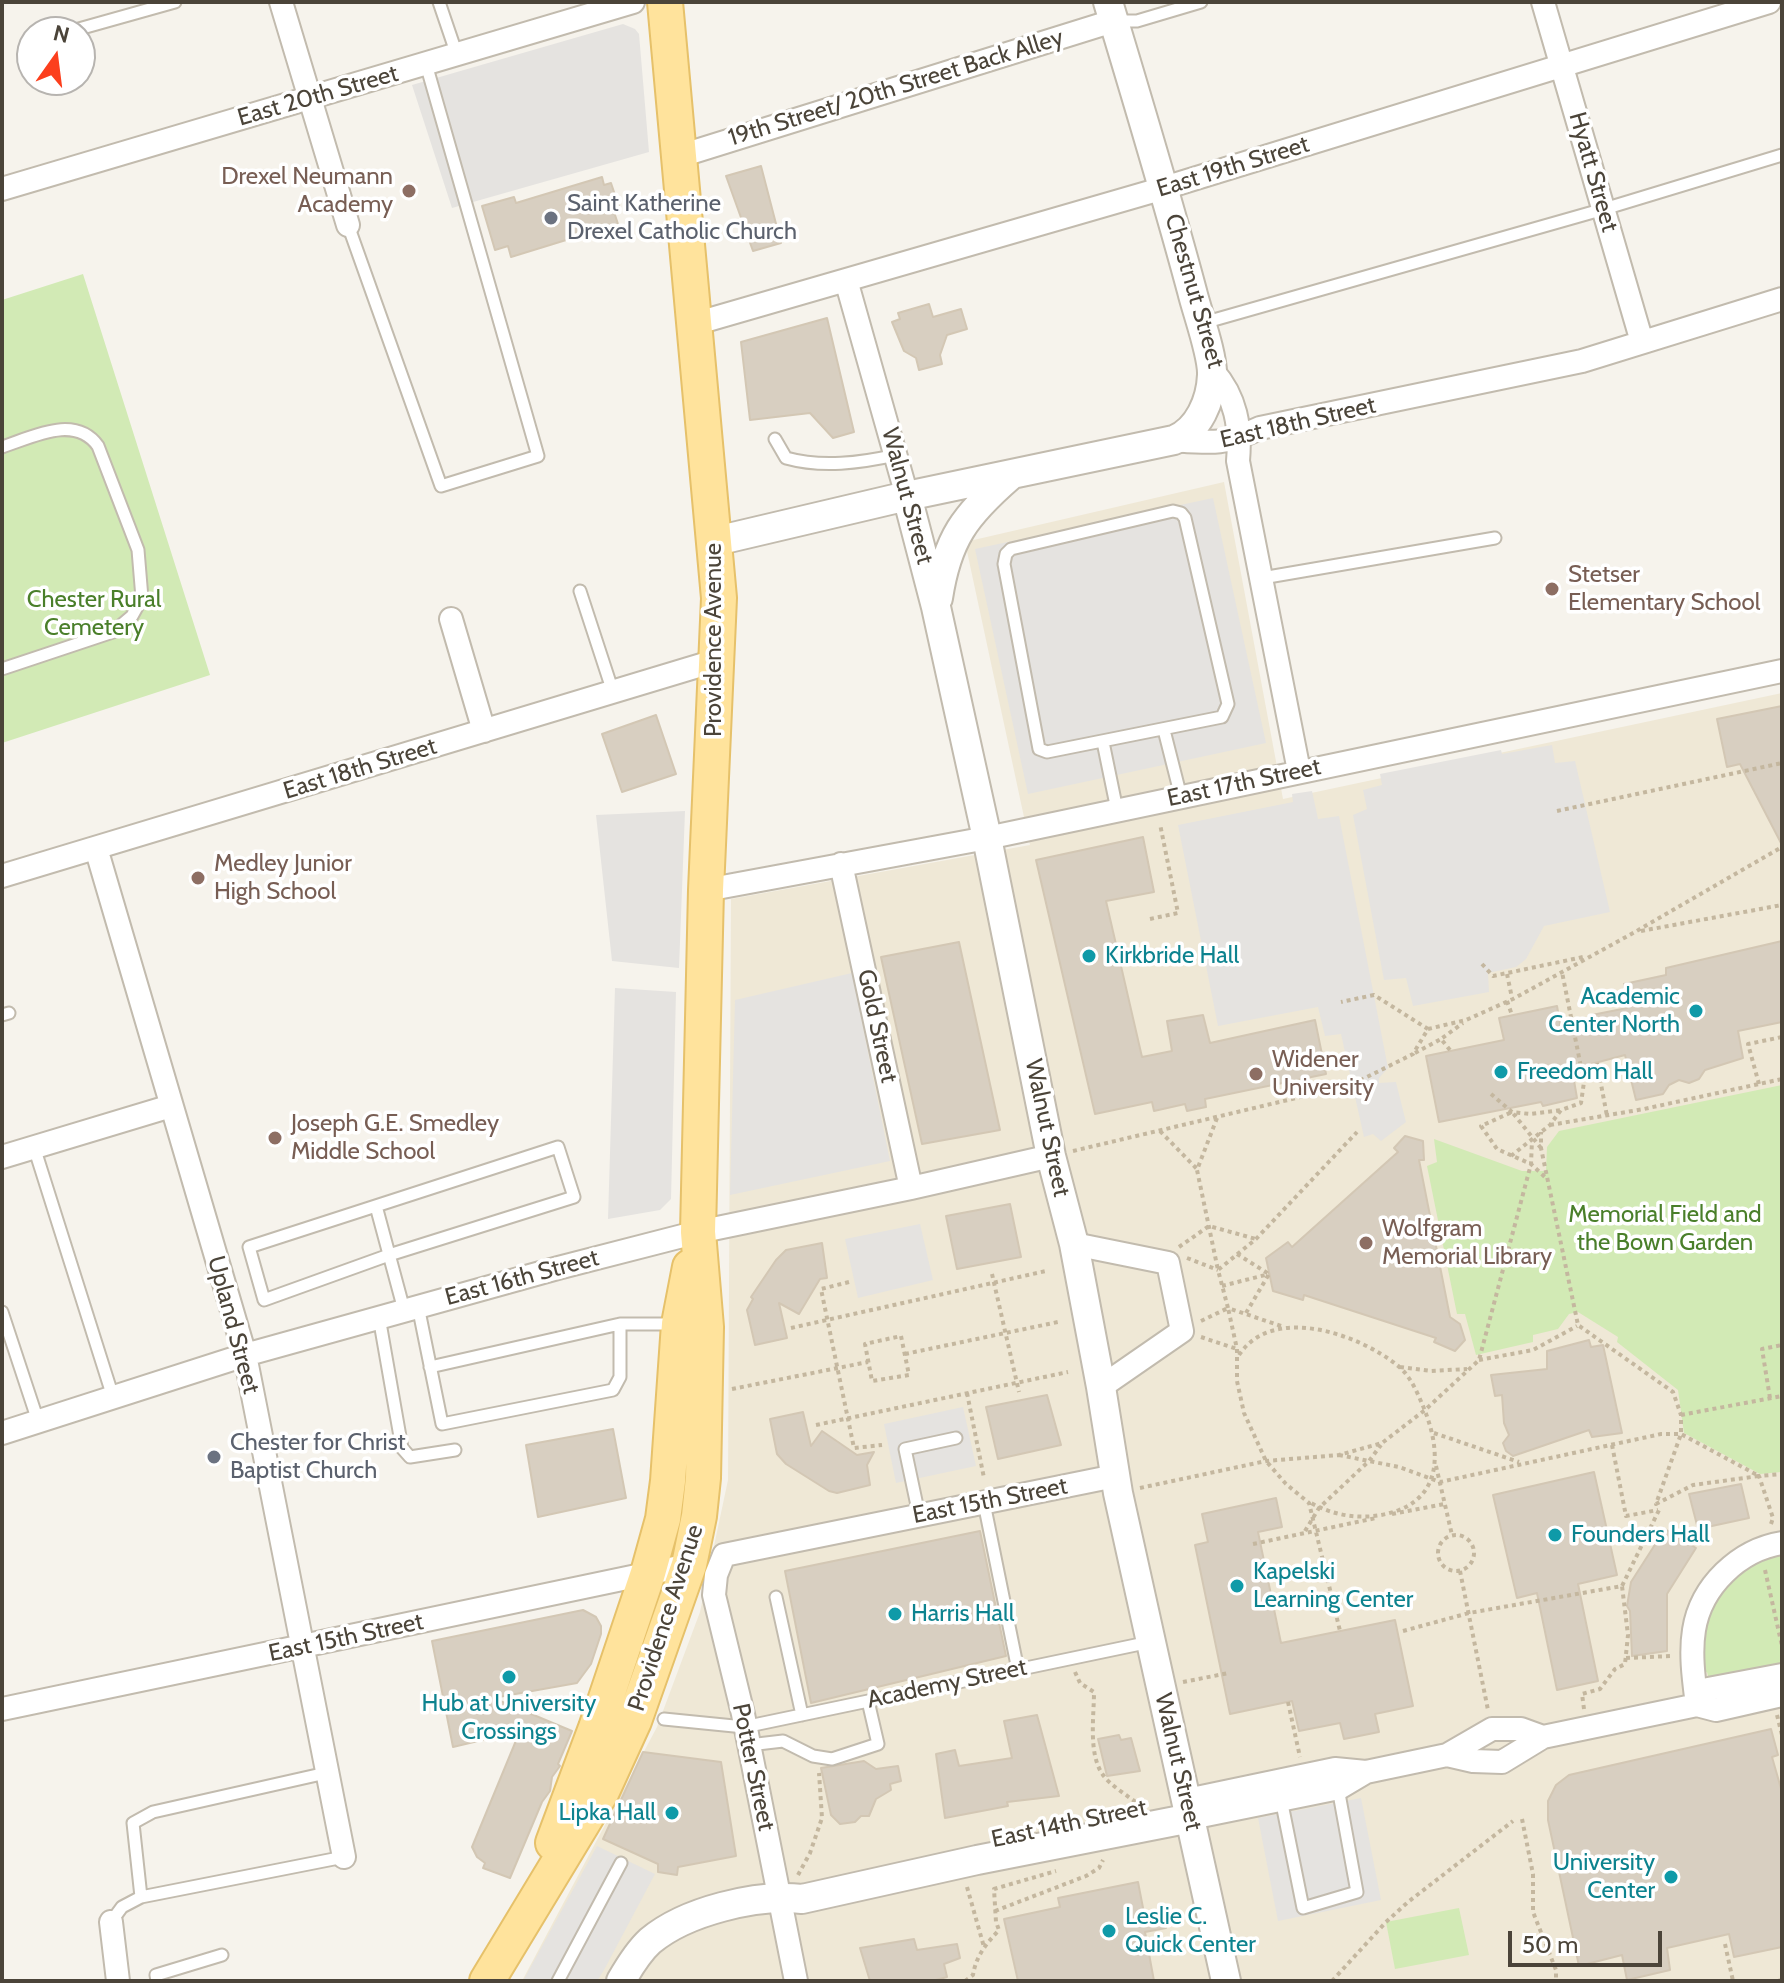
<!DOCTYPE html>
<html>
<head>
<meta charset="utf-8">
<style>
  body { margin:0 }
  #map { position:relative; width:1784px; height:1983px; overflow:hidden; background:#f6f3ec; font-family:Cabin,sans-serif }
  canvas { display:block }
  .frame { position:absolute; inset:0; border:4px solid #4b4439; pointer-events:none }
  .north { position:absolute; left:16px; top:16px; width:80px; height:80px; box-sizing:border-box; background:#fff; border:2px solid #b7b4b0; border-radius:50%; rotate:14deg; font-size:22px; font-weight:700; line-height:32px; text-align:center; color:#4b4439 }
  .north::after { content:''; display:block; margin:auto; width:28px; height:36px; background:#fc3f1d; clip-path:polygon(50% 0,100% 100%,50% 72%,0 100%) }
  .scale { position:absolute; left:1508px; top:1931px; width:154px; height:36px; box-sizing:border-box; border:4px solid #4b4439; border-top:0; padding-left:10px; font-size:24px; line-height:28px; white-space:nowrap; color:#4b4439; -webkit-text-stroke:6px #fff; paint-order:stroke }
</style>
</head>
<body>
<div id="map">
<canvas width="1784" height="1983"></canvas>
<div class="frame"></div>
<div class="north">N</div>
<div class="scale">50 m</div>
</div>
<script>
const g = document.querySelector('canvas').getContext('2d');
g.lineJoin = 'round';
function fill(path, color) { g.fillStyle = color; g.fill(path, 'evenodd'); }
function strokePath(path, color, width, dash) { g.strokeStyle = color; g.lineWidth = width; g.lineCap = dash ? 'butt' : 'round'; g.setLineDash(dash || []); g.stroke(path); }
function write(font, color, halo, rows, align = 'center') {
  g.font = font + ' Cabin,sans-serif'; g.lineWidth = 7; g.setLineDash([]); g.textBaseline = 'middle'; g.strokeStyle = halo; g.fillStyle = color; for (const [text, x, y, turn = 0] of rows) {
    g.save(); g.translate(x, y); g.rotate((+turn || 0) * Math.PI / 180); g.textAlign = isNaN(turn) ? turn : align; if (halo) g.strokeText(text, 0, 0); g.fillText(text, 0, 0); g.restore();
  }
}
fill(new Path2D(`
  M1224 482 1283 799 1782 693V1981H522L657 1727 700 1612 728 1480 731 899 1030 845 965 542Z`), '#efe8d6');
fill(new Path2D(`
  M83 274 210 675 2 743V300Z
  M1782 1085 1781 1472 1760 1474 1684 1433 1678 1390 1617 1342 1618 1337 1578 1312 1569 1314 1558 1329 1533 1335V1342L1476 1355 1465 1314H1457L1427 1166 1437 1162 1434 1139 1522 1171H1546L1547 1147 1559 1131Z
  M1782 1549V1663L1709 1679 1707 1672 1701 1674 1700 1638 1710 1605 1747 1563Z
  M1459 1908 1469 1955 1395 1969 1386 1922Z`), '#d2eab5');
fill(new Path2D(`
  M623 24 635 29 639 34 649 152 452 208 412 85Z
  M1213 498 1266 743 1028 794 975 549Z
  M1552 745 1555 763 1575 761 1610 912 1544 926 1526 959 1516 967 1488 973 1489 992 1413 1006 1406 978 1384 980 1353 815 1367 809 1363 790 1382 785 1380 774 1501 750 1502 754Z
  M1312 791 1318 819 1339 816 1388 1068 1379 1078V1083L1396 1082 1406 1122 1381 1141 1373 1134 1364 1137 1341 1034 1325 1036 1318 1007 1218 1026 1178 825 1293 802 1292 794Z
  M685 811 679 968 612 961 596 815Z
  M852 973 890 1161 730 1195 735 1000Z
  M615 988 676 992 671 1199 660 1210 608 1219Z
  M920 1224 933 1280 858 1298 845 1239Z
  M963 1407 976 1466 896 1483 884 1424Z
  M1361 1798 1381 1900 1278 1921 1258 1818Z
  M597 1846 655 1874 604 1970 597 1981H523Z`), '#e5e3e0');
const building = new Path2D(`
  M761 166 781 243 753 251 726 176Z
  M602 177 604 185 611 183 620 210 614 212 618 224 511 257 508 246 495 250 482 206 514 197 516 203Z
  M929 304 933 317 961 309 967 329 947 335 940 355 942 364 919 370 916 358 904 351 892 322 900 319 898 313Z
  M827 318 854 432 833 438 810 413 750 420 741 342Z
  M1782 706V845L1740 764 1727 767 1717 719Z
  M656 715 676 774 622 792 602 734Z
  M1143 837 1154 892 1106 901 1142 1057 1172 1051 1167 1021 1203 1015 1210 1043 1315 1020 1326 1074 1205 1099 1206 1107 1187 1111 1185 1104 1154 1111 1152 1102 1095 1114 1036 860Z
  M1782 941V1022L1738 1031 1743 1058 1705 1070 1699 1079 1689 1083 1679 1080 1669 1085 1663 1094 1636 1100 1625 1055 1572 1069 1577 1098 1543 1106 1541 1102 1439 1122 1426 1056 1504 1040 1499 1018 1557 1006 1561 1029 1594 1024 1592 1015 1627 1008 1624 984 1666 975V968Z
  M959 942 1000 1130 922 1144 881 957Z
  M1405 1136 1423 1141 1424 1160H1419L1450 1317 1460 1324 1465 1340 1455 1351 1434 1342 1436 1338 1304 1295 1303 1300 1273 1291 1266 1258 1288 1242 1292 1247 1398 1152 1394 1148Z
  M1010 1204 1021 1257 957 1269 946 1216Z
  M822 1243 827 1278 820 1279 799 1314 779 1303 787 1338 755 1345 747 1310 753 1299 751 1297 776 1260 786 1250Z
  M1589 1340 1591 1347 1603 1345 1622 1433 1592 1437 1589 1430 1513 1456 1506 1451 1503 1443 1509 1435 1504 1423 1502 1395 1495 1396 1491 1375 1547 1369V1351Z
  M1047 1395 1061 1445 998 1459 986 1407Z
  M803 1412 811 1446 822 1431 857 1455 874 1452 867 1465 870 1485 837 1493 829 1491 786 1464 777 1454 770 1419Z
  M613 1429 626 1498 538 1517 526 1445Z
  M1594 1472 1617 1575 1578 1584 1598 1681 1557 1690 1537 1593 1517 1598 1493 1495Z
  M1741 1484 1749 1518 1698 1529 1689 1494Z
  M1276 1498 1282 1527 1258 1532 1281 1643 1395 1620 1413 1706 1375 1714 1379 1732 1344 1739 1340 1723 1299 1731 1292 1701 1230 1714 1195 1545 1208 1542 1202 1514Z
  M1665 1529 1696 1548 1667 1594V1651L1632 1656 1630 1611 1627 1606 1631 1582Z
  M980 1531 1006 1656 811 1703 785 1571Z
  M583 1610 596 1617 601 1626V1634L591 1664 577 1683 493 1698 572 1731 558 1764 560 1766 552 1777 550 1791 542 1802 510 1878 483 1868 485 1863 477 1857 472 1847 520 1731 453 1747 432 1641Z
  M1037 1715 1059 1796 1007 1802 1008 1806 945 1818 936 1754 955 1750 959 1766 1012 1758 1004 1721Z
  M1771 1729 1778 1755 1772 1757 1782 1792V1947L1734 1957 1729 1934 1667 1948 1670 1970 1627 1980 1622 1955 1579 1966 1548 1820V1801L1556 1785 1569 1775Z
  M1119 1735 1121 1740 1131 1738 1140 1771 1107 1776 1098 1739Z
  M643 1752 721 1762 736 1856 678 1867 677 1875 658 1872V1864L603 1839Z
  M864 1761 876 1769 898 1766 901 1781 890 1784 891 1790 876 1799 869 1816H861L855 1822 840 1824 831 1815 821 1768Z
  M1138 1882 1144 1913H1155L1166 1928 1145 1932 1154 1981H1018L1004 1919 1060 1907 1058 1898Z
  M914 1939 917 1950 957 1944 960 1958 944 1964 947 1977 932 1981H870L860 1948Z`);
fill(building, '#d8cfc1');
strokePath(building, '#d3c7b4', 2);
const service = new Path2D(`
  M439 2 457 55
  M1116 21H1137L1201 2
  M68 32 175 2
  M348 225 441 486 538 456 426 64
  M1203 323 1604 209 1782 155
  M775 439 786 458C822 468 860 463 896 455
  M2 447C33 437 75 414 98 446L138 550 142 598 132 616 113 632 2 669
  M1173 511 1181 513 1185 518 1228 704 1222 717 1047 752 1039 749 1004 564 1006 554 1011 549Z
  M1262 578 1495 538
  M580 591 613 692
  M1164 730 1181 797
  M1103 742 1117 810
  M2 1015 9 1013
  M34 1147 113 1397
  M558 1147 574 1197 389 1255 264 1300 249 1247Z
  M376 1206 404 1310
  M418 1306 442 1424 613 1390 620 1377V1324
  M2 1312 38 1421
  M379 1317 402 1448 410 1457 455 1450
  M430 1367 620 1324H677
  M984 1503 1018 1670
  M919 1515 905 1449 956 1438
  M776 1597 802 1715
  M664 1719 744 1727 1150 1642
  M749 1745 783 1741 813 1756 832 1759 878 1744 868 1701
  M1281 1799 1303 1908 1357 1892 1338 1788
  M141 1897 133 1823 153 1812 326 1773
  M111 1922 122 1907 141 1897 344 1857
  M157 1981 156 1975 222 1955
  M558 1981 621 1863`);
const minor = new Path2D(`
  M281 2 348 225
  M1543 2 1642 342
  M680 156 1113 21
  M2 189 633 2
  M846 280 907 496
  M694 324 1164 188 1769 2
  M1213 371C1236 397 1241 427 1238 461L1299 771
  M1174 440C1212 443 1224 445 1260 428L1582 361 1782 299
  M451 619 484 731
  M96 848 245 1355 344 1857
  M841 864 911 1188
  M2 876 718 660
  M706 890 987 838 1782 671
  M2 1157 171 1106
  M1074 1244 1168 1263 1182 1331 1101 1387
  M2 1433 245 1355 558 1268 698 1232 911 1188 1051 1156
  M1697 1705C1694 1681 1690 1654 1694 1630 1701 1586 1739 1550 1782 1543
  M1697 1705 1708 1689 1782 1675
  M2 1709 689 1565
  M1447 1755 1473 1761 1502 1762 1543 1737 1697 1705 1716 1710 1782 1695
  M1187 1800 1335 1769 1366 1772 1447 1755 1492 1729H1521L1543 1737
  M1191 1818 1339 1788 1366 1772
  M111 1922 118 1981
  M796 1981 743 1714 714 1595 716 1575 724 1555 1115 1476`);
const tertiary = new Path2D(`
  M907 496 936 607 987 838 1051 1156 1074 1244 1101 1387 1118 1493 1226 1981
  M716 541 907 496 1174 440C1199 430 1211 400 1212 375 1213 355 1197 312 1192 291 1166 194 1137 98 1108 2
  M938 598C947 539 965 515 1010 476
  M621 1981C629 1967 638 1952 650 1941 686 1911 756 1894 802 1899L977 1860 1191 1818`);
const primary = new Path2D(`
  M553 1843 596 1728 648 1573 663 1519 668 1481 679 1324 690 1267
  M487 1981 602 1791 634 1721 689 1565 699 1516 703 1478 706 1327 698 1232 706 890 719 598 665 2`);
strokePath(service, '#c2bbae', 15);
strokePath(minor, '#c2bbae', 26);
strokePath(tertiary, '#c2bbae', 32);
strokePath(primary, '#e6c16a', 38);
strokePath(new Path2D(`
  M1557 811 1782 763
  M1150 919 1178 913 1160 824
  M1641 931 1782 905
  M1482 964 1493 976 1583 957
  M1507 974 1512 998
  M1507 1001 1512 1015
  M1428 1029 1466 1020 1513 999 1635 932 1782 847
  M1450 1050 1441 1039 1463 1023
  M1415 1053 1441 1039
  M1597 1063 1607 1116
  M1759 1084 1748 1044 1782 1037
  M1491 1094 1512 1112 1530 1114 1561 1110
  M1217 1118 1197 1170 1218 1270
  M1550 1125 1644 1109 1782 1079
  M1160 1131 1197 1169
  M1541 1148 1512 1112 1481 1126 1497 1149 1531 1164 1546 1178
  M1073 1151 1351 1085 1413 1054 1428 1029 1374 995 1341 1002
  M1511 1156 1550 1125 1561 1110 1581 1103 1584 1082 1562 972
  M1179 1247 1209 1226 1256 1239
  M1237 1254 1269 1274
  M1187 1258 1218 1270
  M992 1274 1019 1392
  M849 1282 821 1289 854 1448 882 1445
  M1222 1286 1269 1274
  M1246 1313 1269 1274
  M1201 1321 1228 1308 1237 1349V1381L1244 1413 1266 1461 1286 1484 1309 1503 1340 1631
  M1281 1326 1228 1308 1218 1270 1256 1239 1357 1132
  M791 1328 1046 1271
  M901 1336 909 1375 872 1381 865 1344Z
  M1201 1337 1237 1349
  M905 1354 1058 1322
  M1239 1355C1273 1304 1358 1334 1397 1365 1410 1375 1417 1392 1423 1406 1439 1444 1445 1492 1399 1510 1370 1521 1338 1518 1311 1503
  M1479 1360 1533 1350 1577 1326
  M1400 1367 1431 1371 1467 1369
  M732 1389 868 1362
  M967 1393 984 1478
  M1770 1398 1762 1349 1782 1345
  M1681 1415 1782 1396
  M816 1425 1068 1372
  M1434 1433 1519 1462
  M1612 1445 1626 1516 1658 1510
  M1339 1455 1399 1467 1440 1482 1661 1434H1681L1759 1476 1693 1485 1656 1504 1681 1434V1415L1673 1392 1578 1325 1541 1148V1132
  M1436 1466 1452 1535
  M1140 1488 1266 1461 1339 1455 1382 1443 1425 1410 1479 1360 1531 1164 1532 1140
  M1392 1514 1444 1504
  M1771 1524 1773 1518 1759 1476 1782 1474
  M1305 1531 1319 1508 1369 1461 1381 1445
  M1438 1553a18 18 0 1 1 36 0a18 18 0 1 1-36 0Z
  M1253 1544 1376 1518
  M1765 1570 1782 1646
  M1460 1571 1488 1710
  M1403 1631 1469 1613 1622 1586 1659 1510
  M1626 1658 1672 1656
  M1075 1672 1080 1683 1094 1692C1094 1717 1088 1754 1103 1775 1111 1786 1127 1795 1138 1804
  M1183 1682 1229 1673
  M1288 1702 1300 1757
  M1584 1709 1582 1694 1600 1689 1615 1669 1625 1664 1628 1635 1622 1586
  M1777 1715 1782 1735
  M1522 1819 1533 1874V1912L1556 1970V1981
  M798 1875 810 1853 822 1818 819 1773
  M967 1887 984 1947
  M995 1911 1086 1876 1099 1868 1103 1860
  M1725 1944 1733 1981
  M965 1981 973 1975C976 1956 986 1944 999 1930L996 1922 994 1889 1056 1871
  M1332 1981 1386 1922 1408 1902 1513 1821
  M1778 1981 1782 1980`), '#c4b79f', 4, [4, 4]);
strokePath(service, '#fff', 11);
strokePath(minor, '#fff', 22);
strokePath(tertiary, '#fff', 28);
strokePath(primary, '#ffe39c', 34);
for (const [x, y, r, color] of [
  [409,191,8,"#8d6e63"],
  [551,218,8,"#6b7280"],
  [1552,589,8,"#8d6e63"],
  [198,878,8,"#8d6e63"],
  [1089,956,8,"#0f9aa8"],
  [1696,1011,8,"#0f9aa8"],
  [1501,1072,8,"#0f9aa8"],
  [1256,1074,8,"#8d6e63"],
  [275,1138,8,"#8d6e63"],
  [1366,1243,8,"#8d6e63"],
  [214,1457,8,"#6b7280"],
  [1555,1535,8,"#0f9aa8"],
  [1237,1586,8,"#0f9aa8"],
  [895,1614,8,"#0f9aa8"],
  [509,1677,8,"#0f9aa8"],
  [672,1813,8,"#0f9aa8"],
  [1671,1877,8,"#0f9aa8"],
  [1109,1931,8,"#0f9aa8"]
]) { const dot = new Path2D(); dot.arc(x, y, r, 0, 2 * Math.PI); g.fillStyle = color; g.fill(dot); strokePath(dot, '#fff', 3); }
write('24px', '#4b4439', '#fff', [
  ["19th Street/ 20th Street Back Alley",896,88,-17],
  ["East 20th Street",318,96,-16],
  ["East 19th Street",1233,167,-17],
  ["Hyatt Street",1593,172,74],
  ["Chestnut Street",1194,291,74],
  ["East 18th Street",1298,423,-13],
  ["Walnut Street",907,496,75],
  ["Providence Avenue",714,640,-90],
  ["East 18th Street",360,769,-17],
  ["East 17th Street",1244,783,-12],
  ["Gold Street",877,1026,78],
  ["Walnut Street",1047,1128,78],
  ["East 16th Street",522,1278,-15],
  ["Upland Street",233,1325,75],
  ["East 15th Street",990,1501,-11],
  ["Providence Avenue",666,1618,-72],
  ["East 15th Street",346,1638,-12],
  ["Academy Street",947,1684,-12],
  ["Walnut Street",1178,1762,77],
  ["Potter Street",753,1767,78],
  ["East 14th Street",1069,1824,-12]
]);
write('24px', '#785e54', '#fff', [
  ["Drexel Neumann",393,177,"right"],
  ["Academy",393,205,"right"],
  ["Stetser",1568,575],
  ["Elementary School",1568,603],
  ["Medley Junior",214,864],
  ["High School",214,892],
  ["Widener",1272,1060],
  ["University",1272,1088],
  ["Joseph G.E. Smedley",291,1124],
  ["Middle School",291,1152],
  ["Wolfgram",1382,1229],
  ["Memorial Library",1382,1257]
], 'left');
write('24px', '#5b616d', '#fff', [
  ["Saint Katherine",567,204],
  ["Drexel Catholic Church",567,232],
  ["Chester for Christ",230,1443],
  ["Baptist Church",230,1471]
], 'left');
write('24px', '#4a7f2a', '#fff', [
  ["Chester Rural",94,600],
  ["Cemetery",94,628],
  ["Memorial Field and",1665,1215],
  ["the Bown Garden",1665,1243]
]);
write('24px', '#0d838f', '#fff', [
  ["Kirkbride Hall",1105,956],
  ["Academic",1680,997,"right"],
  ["Center North",1680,1025,"right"],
  ["Freedom Hall",1517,1072],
  ["Founders Hall",1571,1535],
  ["Kapelski",1253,1572],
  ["Learning Center",1253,1600],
  ["Harris Hall",911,1614],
  ["Hub at University",509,1704,"center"],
  ["Crossings",509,1732,"center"],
  ["Lipka Hall",656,1813,"right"],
  ["University",1655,1863,"right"],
  ["Center",1655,1891,"right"],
  ["Leslie C.",1125,1917],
  ["Quick Center",1125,1945]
], 'left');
</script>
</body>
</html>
